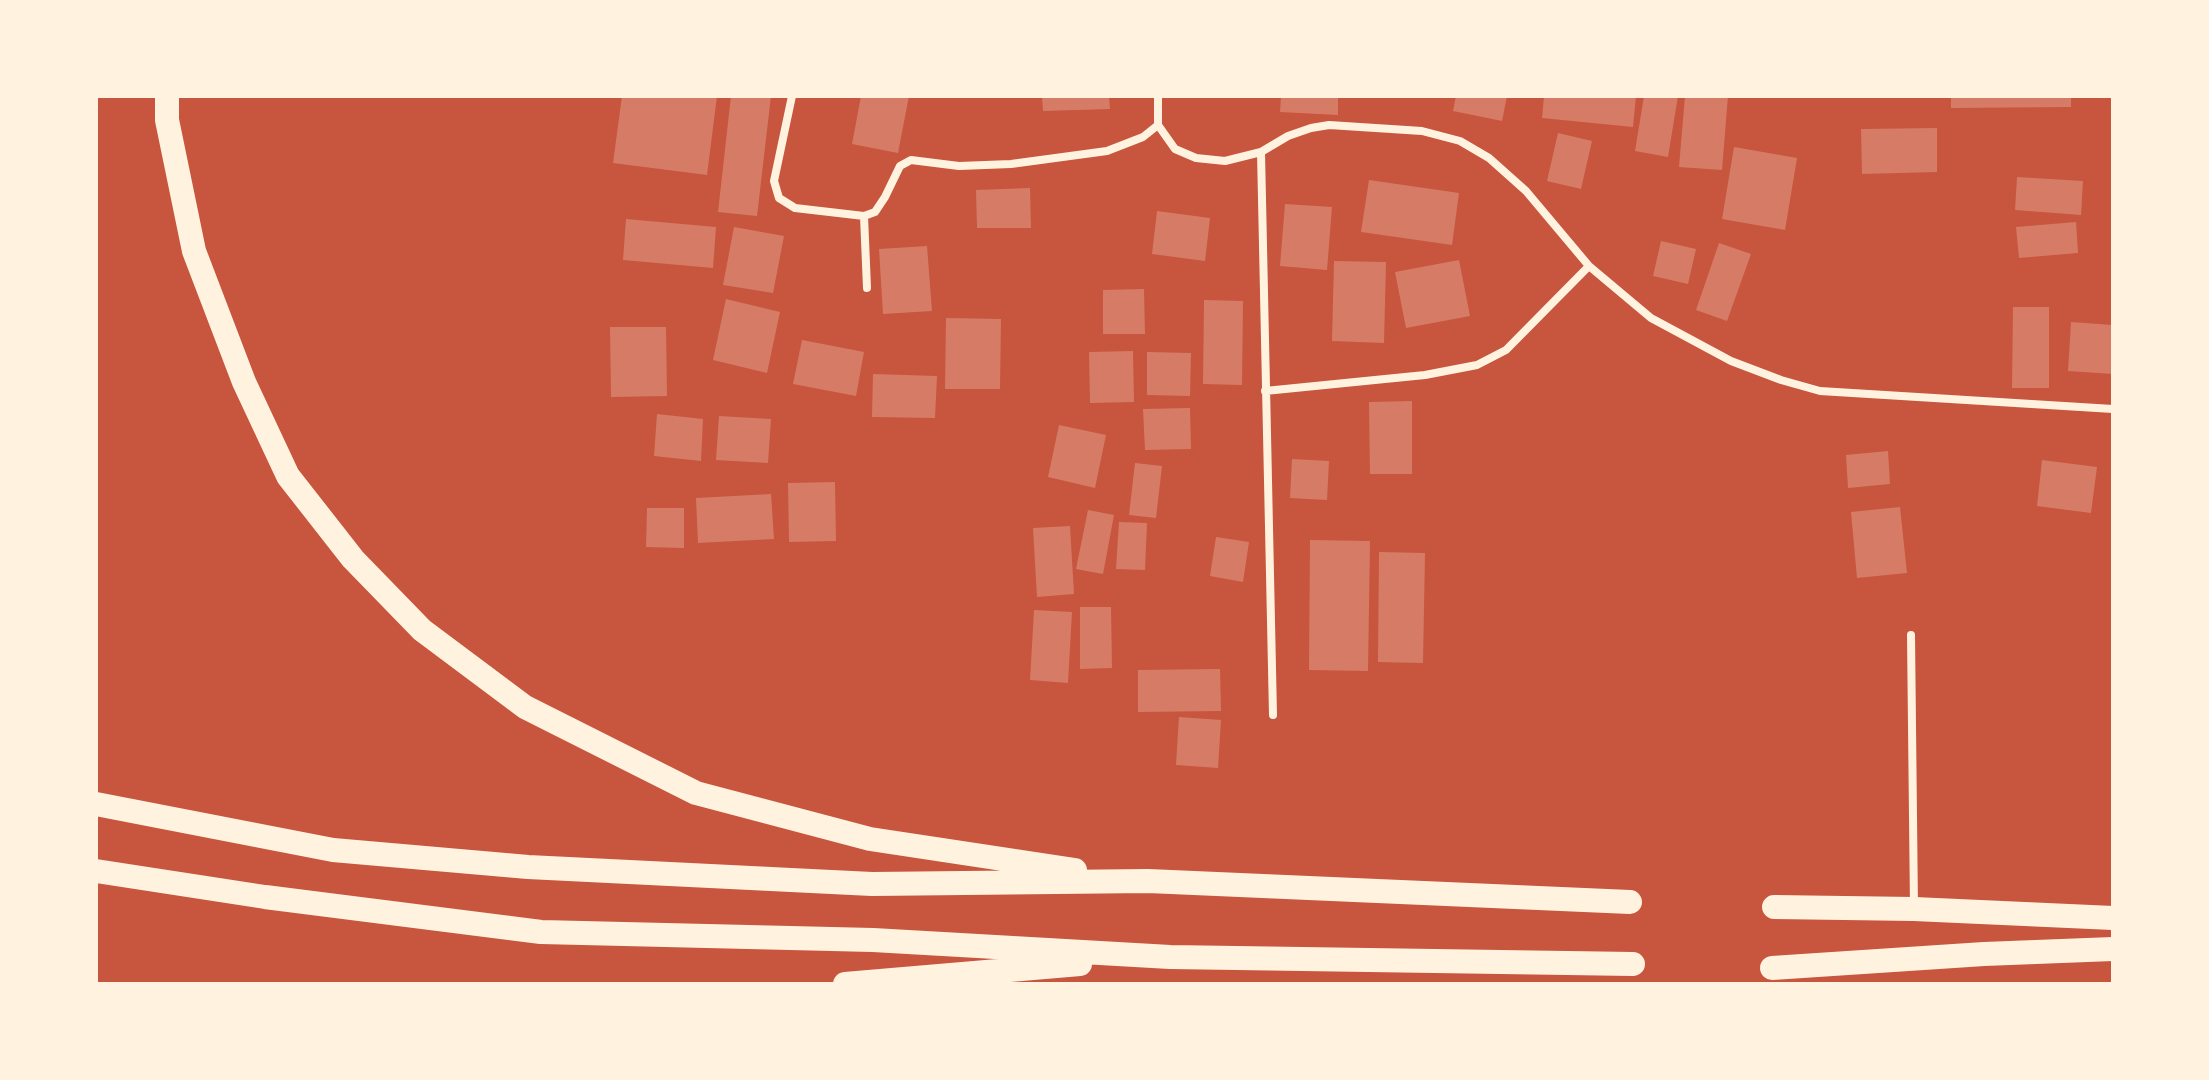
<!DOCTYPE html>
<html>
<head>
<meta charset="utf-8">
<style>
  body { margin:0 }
  #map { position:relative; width:2209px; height:1080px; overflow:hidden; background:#c8553d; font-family:Arial,sans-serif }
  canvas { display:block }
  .frame { position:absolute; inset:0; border:98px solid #fff3e0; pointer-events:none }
</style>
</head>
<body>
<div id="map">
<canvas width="2209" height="1080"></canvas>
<div class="frame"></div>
</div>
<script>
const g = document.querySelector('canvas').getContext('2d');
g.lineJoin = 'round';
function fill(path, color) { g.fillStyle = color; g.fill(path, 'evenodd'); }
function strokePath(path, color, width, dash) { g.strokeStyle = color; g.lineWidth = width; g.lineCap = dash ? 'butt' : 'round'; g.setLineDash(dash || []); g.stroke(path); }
fill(new Path2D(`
  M622 96H717L707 175 613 163Z
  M731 96H771L757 216 718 212Z
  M861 96H909L898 153 852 144Z
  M1042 96H1109L1110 109 1043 111Z
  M1281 96H1338V115L1280 112Z
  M1456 96H1507L1502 121 1453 111Z
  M1544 96H1636L1633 127 1542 118Z
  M1644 96H1678L1668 157 1635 151Z
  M1685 96H1728L1722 170 1679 167Z
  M1951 96H2071V107L1951 108Z
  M1937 128V172L1862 174 1861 129Z
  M1558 133 1592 141 1581 189 1547 181Z
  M1734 147 1797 158 1785 230 1722 219Z
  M2017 177 2083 181 2081 215 2015 210Z
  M1369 180 1459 193 1452 245 1361 232Z
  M1030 188 1031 228H977L976 190Z
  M1285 204 1332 207 1327 270 1280 266Z
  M1157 211 1210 218 1205 261 1152 254Z
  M626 219 716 227 713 268 623 260Z
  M2076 222 2078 253 2019 258 2016 227Z
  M734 227 784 236 773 293 723 285Z
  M1661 241 1696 249 1688 284 1653 276Z
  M1719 243 1751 254 1727 321 1696 310Z
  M927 246 932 311 883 314 879 249Z
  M1459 260 1470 316 1406 328 1395 272Z
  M1334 261 1386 262 1384 343 1332 341Z
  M1144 289 1145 334H1103V290Z
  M726 299 780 312 767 373 713 360Z
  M1204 300 1243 301 1242 385 1203 384Z
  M2013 307H2049V388H2012Z
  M946 318 1001 319 1000 389H945Z
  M2071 322 2113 325V374L2068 371Z
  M610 327H666L667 396 611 397Z
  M802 340 864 352 856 396 793 384Z
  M1133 351 1134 402 1090 403 1089 352Z
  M1147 352 1191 353 1190 396 1147 395Z
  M873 374 937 376 935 418 872 417Z
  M1412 401V474H1370L1369 402Z
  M1190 408 1191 449 1145 450 1143 409Z
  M657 414 703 419 701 461 654 456Z
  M719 416 771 419 768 463 716 460Z
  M1059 425 1106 435 1095 488 1048 477Z
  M1888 451 1890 484 1848 488 1846 455Z
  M1292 459 1329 461 1327 500 1290 498Z
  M2042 460 2097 467 2091 513 2037 506Z
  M1135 463 1162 466 1156 518 1129 515Z
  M835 482 836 541 789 542 788 483Z
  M771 494 774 539 698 543 696 498Z
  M1900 507 1907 573 1857 578 1851 512Z
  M647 508H684V548L646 547Z
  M1088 510 1114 515 1103 574 1076 569Z
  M1119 522 1147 523 1145 570 1116 569Z
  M1070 526 1074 594 1037 597 1033 528Z
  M1216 537 1249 542 1243 582 1210 576Z
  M1310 540 1370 541 1368 671 1309 670Z
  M1379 552 1425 553 1423 663 1378 662Z
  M1080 607H1111L1112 668 1080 669Z
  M1034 610 1072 612 1068 683 1030 680Z
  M1220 669 1221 711 1138 712V670Z
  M1179 717 1221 720 1218 768 1176 765Z`), '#d67c66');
strokePath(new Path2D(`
  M792 96 774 181 779 198 795 208 864 216 875 212 885 197 900 166 911 160 959 166 1011 164 1107 151 1143 137 1158 125
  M1158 96V125L1175 149 1196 158 1225 161 1261 152 1288 136 1311 128 1329 125 1422 131 1460 141 1489 158 1526 191 1589 266 1651 318 1731 361 1781 380 1820 391 2113 409
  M1261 152 1273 715
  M864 216 867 288
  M1265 391 1425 375 1477 365 1506 350 1589 266
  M1911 635 1914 908`), '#fff3e0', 8);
strokePath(new Path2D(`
  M167 96V120L194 251 244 382 288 476 353 559 422 630 525 707 696 793 870 839 1075 870
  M96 804 333 850 528 867 872 884 1148 881 1630 902
  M96 871 265 897 541 932 873 940 1170 957 1633 964
  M1774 907 1914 909 2113 918
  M1772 968 1984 954 2113 949
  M845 984 1080 964`), '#fff3e0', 24);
</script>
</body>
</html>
